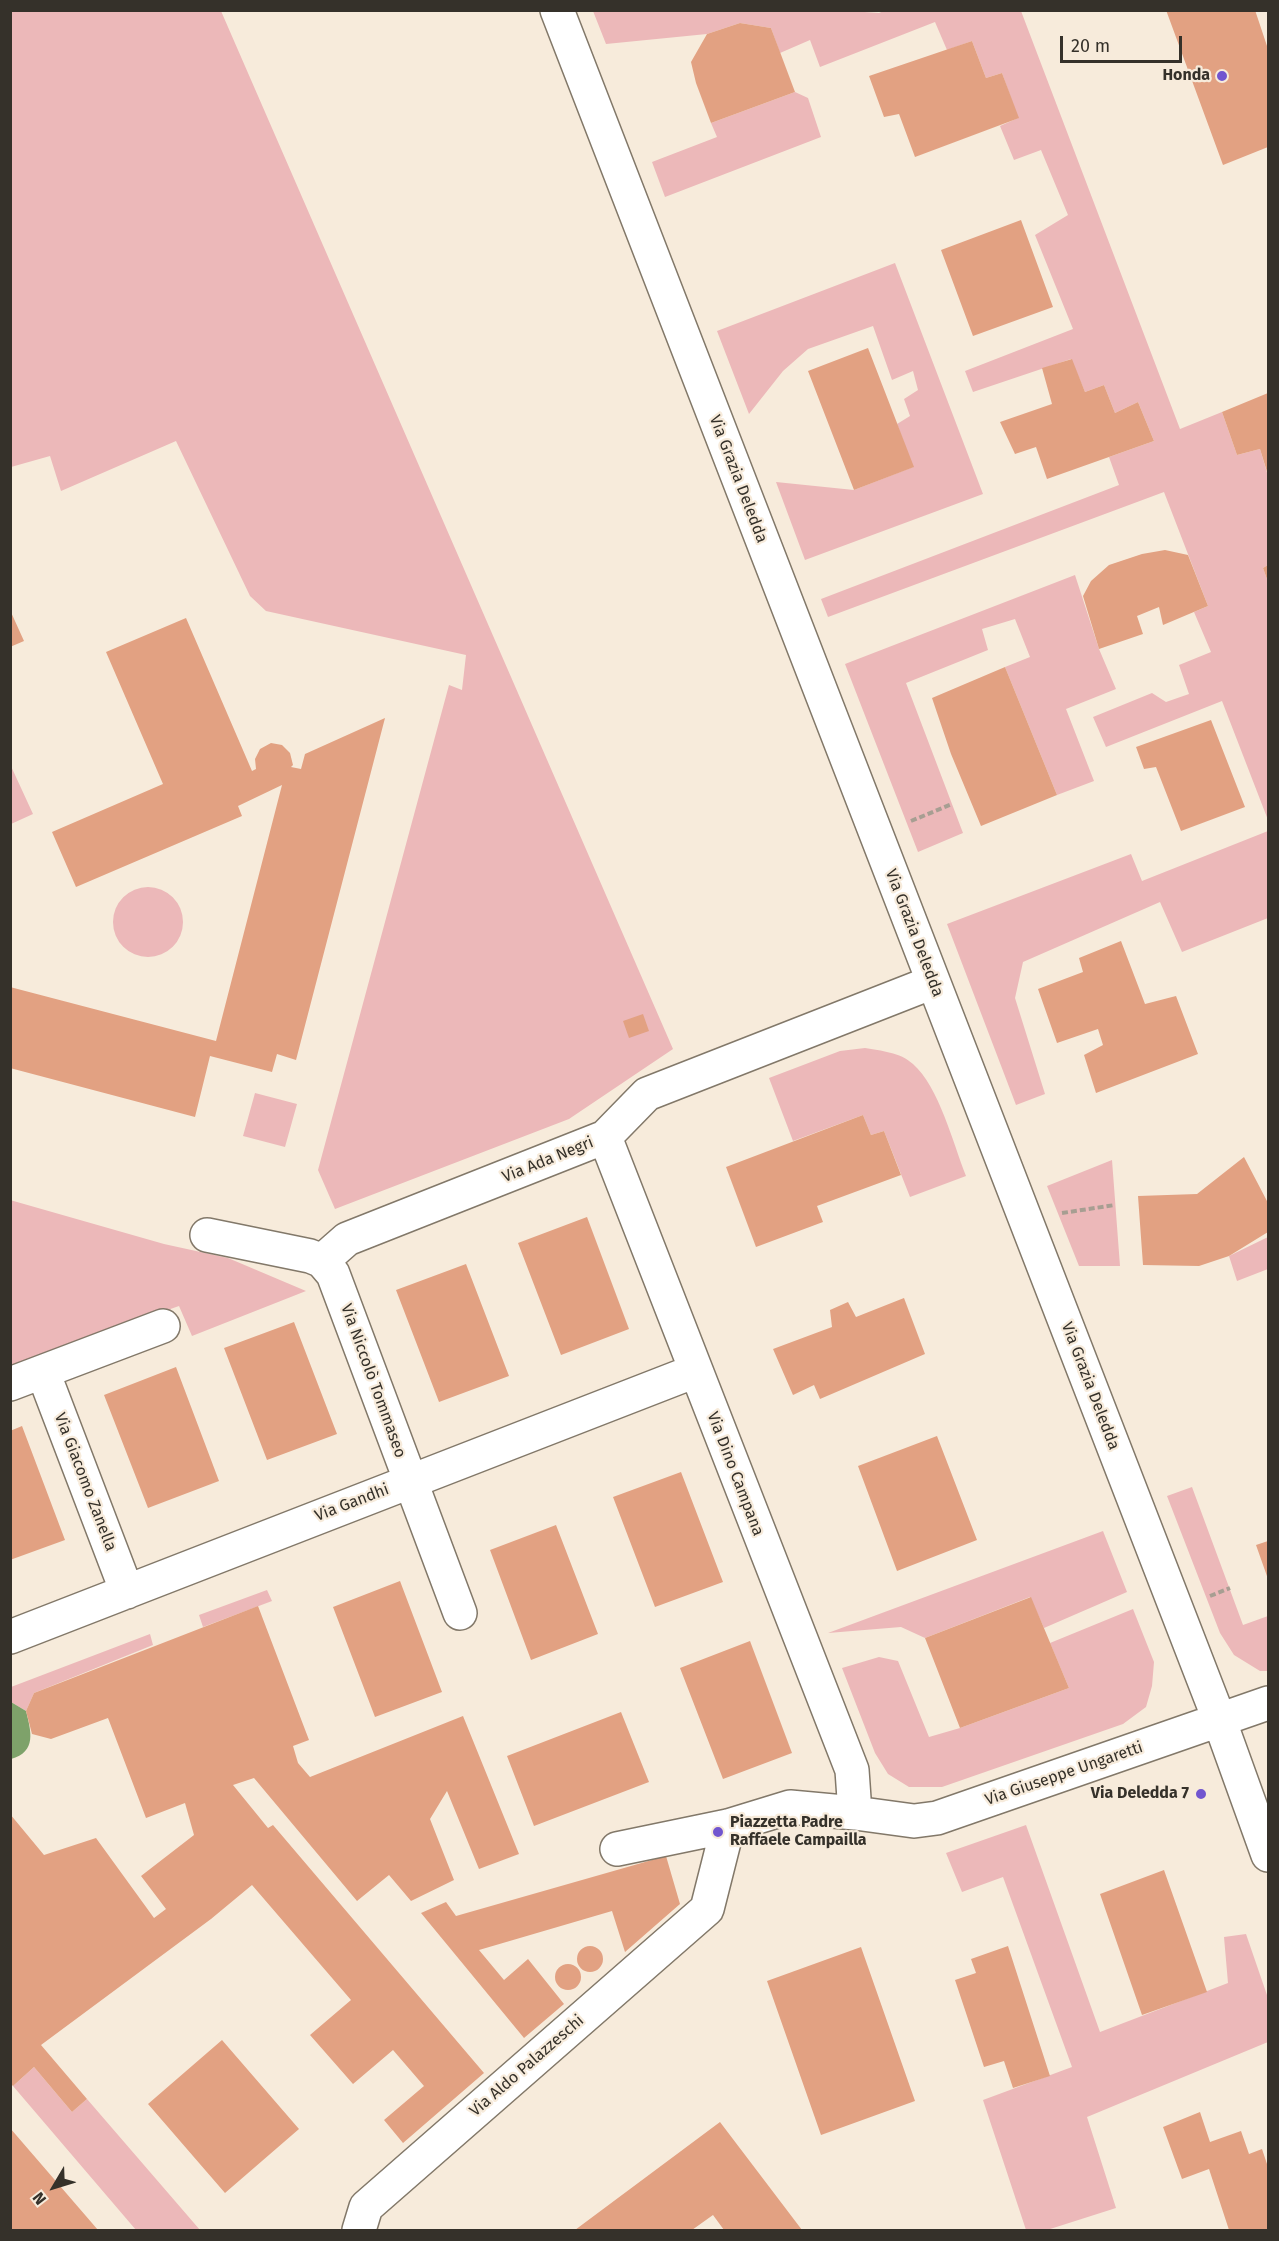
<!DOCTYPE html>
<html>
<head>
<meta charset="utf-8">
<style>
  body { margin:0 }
  #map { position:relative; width:1279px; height:2241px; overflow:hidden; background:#f7ebdb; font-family:"Fira Sans",sans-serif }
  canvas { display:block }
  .frame { position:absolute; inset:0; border:12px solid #35312a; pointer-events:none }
  .north { position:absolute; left:24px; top:2157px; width:60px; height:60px; -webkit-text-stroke:4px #f7ebdb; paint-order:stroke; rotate:232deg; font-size:16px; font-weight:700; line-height:24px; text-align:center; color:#35312a }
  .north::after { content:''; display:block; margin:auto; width:21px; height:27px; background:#35312a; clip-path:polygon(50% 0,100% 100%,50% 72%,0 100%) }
  .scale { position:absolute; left:1060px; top:36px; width:122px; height:27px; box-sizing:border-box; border:3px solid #35312a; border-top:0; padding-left:8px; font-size:18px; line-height:21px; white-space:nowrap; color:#35312a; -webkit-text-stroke:4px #f7ebdb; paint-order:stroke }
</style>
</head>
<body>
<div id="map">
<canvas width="1279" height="2241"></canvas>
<div class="frame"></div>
<div class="north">N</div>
<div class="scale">20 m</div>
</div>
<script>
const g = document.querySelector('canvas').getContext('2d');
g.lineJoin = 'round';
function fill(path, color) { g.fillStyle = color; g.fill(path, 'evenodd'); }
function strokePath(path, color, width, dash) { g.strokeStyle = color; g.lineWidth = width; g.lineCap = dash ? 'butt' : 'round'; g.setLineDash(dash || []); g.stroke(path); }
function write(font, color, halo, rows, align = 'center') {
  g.font = font + ' "Fira Sans",sans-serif'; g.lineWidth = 4.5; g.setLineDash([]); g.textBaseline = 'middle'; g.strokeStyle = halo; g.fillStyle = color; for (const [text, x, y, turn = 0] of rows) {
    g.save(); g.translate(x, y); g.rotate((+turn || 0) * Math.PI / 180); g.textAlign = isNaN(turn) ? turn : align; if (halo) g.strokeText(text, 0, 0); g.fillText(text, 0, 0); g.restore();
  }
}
fill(new Path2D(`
  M836 10 879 13 886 10 1021 11 1180 429 1222 412 1237 455 1260 449 1268 476V565L1263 568 1268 582V820L1222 701 1106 747 1093 717 1152 693 1166 702 1189 694 1179 665 1211 652 1194 612 1208 606 1164 492 828 617 821 599 1119 485 1109 457 1154 441 1138 402 1115 413 1104 385 1085 392 1071 359 973 392 965 371 1073 329 1035 235 1068 215 1041 150 1014 160 1000 126 1018 118 1002 73 986 78 972 41 947 50 935 22 820 67 810 40 780 53 771 28 740 23 707 34 606 44 593 11Z
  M11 11H221L673 1049 569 1119 335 1209 318 1170 449 685 462 690 466 655 266 611 250 596 176 441 61 491 50 456 11 467Z
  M795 92 808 98 821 137 665 197 652 162 717 137 711 123Z
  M895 263 983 494 805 560 776 482 854 490 913 467 897 424 910 416 904 399 918 390 913 371 892 380 873 326 808 349 783 371 749 414 717 331Z
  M1075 575 1099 649 1116 689 1066 709 1094 781 1057 795 1005 667 1030 657 1015 619 982 629 988 650 906 683 963 833 918 852 845 664Z
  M10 764 33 814 11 824H10Z
  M1268 831V918L1182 952 1160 902 1023 962 1015 998 1045 1094 1016 1105 947 924 1131 854 1142 881Z
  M113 922a35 35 0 1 1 70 0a35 35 0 1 1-70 0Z
  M865 1048C881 1051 900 1052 913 1064 939 1087 953 1143 966 1176L910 1197 884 1131 871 1135 863 1115 793 1141 769 1078 840 1051Z
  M255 1093 297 1104 285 1147 243 1136Z
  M1112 1160 1120 1266H1079L1047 1186Z
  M10 1200 164 1244 228 1258 306 1291 192 1336 179 1306 11 1365Z
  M1268 1237V1269L1237 1281 1229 1256Z
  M1192 1487 1243 1625 1268 1616V1671H1260L1234 1655 1220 1633 1167 1496Z
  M1103 1531 1127 1592 1044 1628 1030 1597 925 1638 901 1627 828 1633Z
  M267 1590 272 1601 203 1627 199 1615Z
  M1133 1609 1154 1662 1152 1686 1146 1707 1123 1724 942 1787H909L888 1774 875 1753 842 1668 879 1657 898 1661 929 1737 960 1728 1069 1688 1050 1643Z
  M150 1634 153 1645 34 1693 26 1711 11 1702V1687Z
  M1026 1825 1100 2032 1228 1983 1224 1937 1246 1934 1268 1998V2042L1087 2117 1116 2208 1047 2230H1026L983 2100 1072 2067 1003 1877 962 1892 946 1853Z
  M34 2067 72 2112 87 2099 200 2230H136L13 2086Z`), '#ecb8b9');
fill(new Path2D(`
  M11 1702 26 1711C31 1731 37 1752 11 1759Z`), '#7ea26a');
fill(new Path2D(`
  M1166 10H1255L1268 49V147L1223 165Z
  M740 23 771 28 795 92 711 123 696 83 691 62 707 34Z
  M972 41 986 78 1002 73 1019 118 915 157 899 114 884 117 869 76Z
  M1021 220 1053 307 973 336 941 250Z
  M868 348 914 467 854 490 808 371Z
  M1072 359 1085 392 1104 385 1115 413 1138 402 1154 441 1047 479 1036 447 1015 454 1000 422 1052 404 1042 368Z
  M1268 393V475L1260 449 1237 455 1222 412Z
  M1165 550 1188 555 1208 606 1163 625 1159 607 1137 616 1143 634 1099 649 1083 596 1091 581 1109 565 1142 554Z
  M1268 565V582L1263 568Z
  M10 610 24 641 10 647Z
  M186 618 252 771 256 769 255 759 260 749 271 743 282 745 290 753 293 765 291 767 301 769 305 754 385 718 296 1060 277 1054 272 1072 210 1056 195 1117 10 1068V987L216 1041 282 785 238 806 242 816 76 887 52 832 163 784 106 652Z
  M1005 667 1057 795 981 826 951 754 932 698Z
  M1211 720 1245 807 1181 831 1156 767 1144 769 1136 747Z
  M1121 941 1145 1004 1176 996 1198 1054 1096 1093 1084 1055 1103 1045 1098 1029 1057 1043 1038 989 1083 972 1079 958Z
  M643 1014 649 1031 629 1038 623 1021Z
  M863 1115 871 1135 884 1131 901 1175 817 1206 823 1222 756 1247 726 1167Z
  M1244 1157 1268 1203V1232L1229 1256 1199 1266 1143 1265 1138 1196 1197 1194Z
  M587 1217 629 1329 561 1355 518 1243Z
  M466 1264 509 1376 439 1402 396 1290Z
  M904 1298 925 1354 820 1399 814 1385 793 1395 773 1349 832 1327 830 1310 848 1302 856 1317Z
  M294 1322 337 1434 267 1460 224 1348Z
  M176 1367 219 1481 148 1508 104 1395Z
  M22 1426 65 1540 10 1560V1431Z
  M937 1436 977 1540 897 1571 858 1466Z
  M681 1472 723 1582 655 1607 613 1497Z
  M556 1525 598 1634 531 1660 490 1550Z
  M1268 1541V1579L1256 1545Z
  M400 1581 442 1692 375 1717 333 1607Z
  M1031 1597 1069 1688 960 1728 925 1638Z
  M258 1606 309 1740 293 1746 298 1763 310 1777 463 1716 519 1854 479 1869 447 1791 430 1819 454 1880 411 1901 389 1875 357 1901 254 1778 233 1785 268 1828 273 1825 484 2073 403 2143 384 2120 424 2086 393 2050 353 2084 310 2035 351 2000 252 1885 211 1919 41 2045 87 2099 72 2112 34 2067 13 2086 10 2083V1814L44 1855 96 1838 154 1918 166 1909 141 1876 194 1835 185 1803 146 1818 108 1718 51 1739 32 1734 26 1711 34 1693Z
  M750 1641 792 1753 723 1779 680 1668Z
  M621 1712 649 1782 534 1826 507 1756Z
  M666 1856 680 1904 625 1952 612 1911 479 1950 504 1980 528 1959 564 2004 524 2038 421 1913 446 1902 456 1916Z
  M1164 1870 1207 1992 1142 2015 1100 1894Z
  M577 1959a13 13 0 1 1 26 0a13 13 0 1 1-26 0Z
  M1008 1946 1050 2076 1013 2088 1004 2061 984 2067 955 1980 976 1973 971 1959Z
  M861 1947 915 2101 821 2135 767 1981Z
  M555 1977a13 13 0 1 1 26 0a13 13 0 1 1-26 0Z
  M222 2040 299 2129 225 2193 148 2104Z
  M1200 2112 1210 2142 1241 2131 1249 2154 1262 2149 1268 2167V2230H1229L1209 2169 1182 2179 1163 2127Z
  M720 2122 802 2230H724L713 2215 692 2230H575Z
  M10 2128 98 2230H10Z`), '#e2a182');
const minor = new Path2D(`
  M557 10 1219 1719 1268 1855
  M605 1137 852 1770 855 1813
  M207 1235 310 1256 322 1261 333 1274 460 1613
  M322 1261 347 1239 605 1137 647 1094 933 982
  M43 1372 127 1592
  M10 1384 163 1326
  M10 1637 695 1371
  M617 1849 728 1826 790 1807 855 1813 914 1821 937 1818 1268 1703
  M359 2230 366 2207 707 1909 728 1826`);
strokePath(minor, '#827869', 36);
strokePath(new Path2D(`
  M911 821 952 804
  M1062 1213 1115 1205
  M1210 1596 1230 1588`), '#a79e92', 4, [6, 3]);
strokePath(minor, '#fff', 33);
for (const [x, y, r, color] of [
  [1222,76,6,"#7155cf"],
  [1201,1794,6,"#7155cf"],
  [718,1832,6,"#7155cf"]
]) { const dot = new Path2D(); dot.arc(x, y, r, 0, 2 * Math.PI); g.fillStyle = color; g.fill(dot); strokePath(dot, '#f7ebdb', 2); }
write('bold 16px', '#35312a', '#f7ebdb', [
  ["Honda",1210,76],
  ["Via Deledda 7",1189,1794],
  ["Piazzetta Padre",730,1823,"left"],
  ["Raffaele Campailla",730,1841,"left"]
], 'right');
write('16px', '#35312a', '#f7ebdb', [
  ["Via Grazia Deledda",738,479,69],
  ["Via Grazia Deledda",914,933,69],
  ["Via Ada Negri",548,1160,-22],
  ["Via Niccolò Tommaseo",373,1381,70],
  ["Via Grazia Deledda",1090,1386,69],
  ["Via Dino Campana",735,1474,69],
  ["Via Giacomo Zanella",85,1482,69],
  ["Via Gandhi",352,1503,-21],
  ["Via Giuseppe Ungaretti",1064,1774,-19],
  ["Via Aldo Palazzeschi",527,2066,-41]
]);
</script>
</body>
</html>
